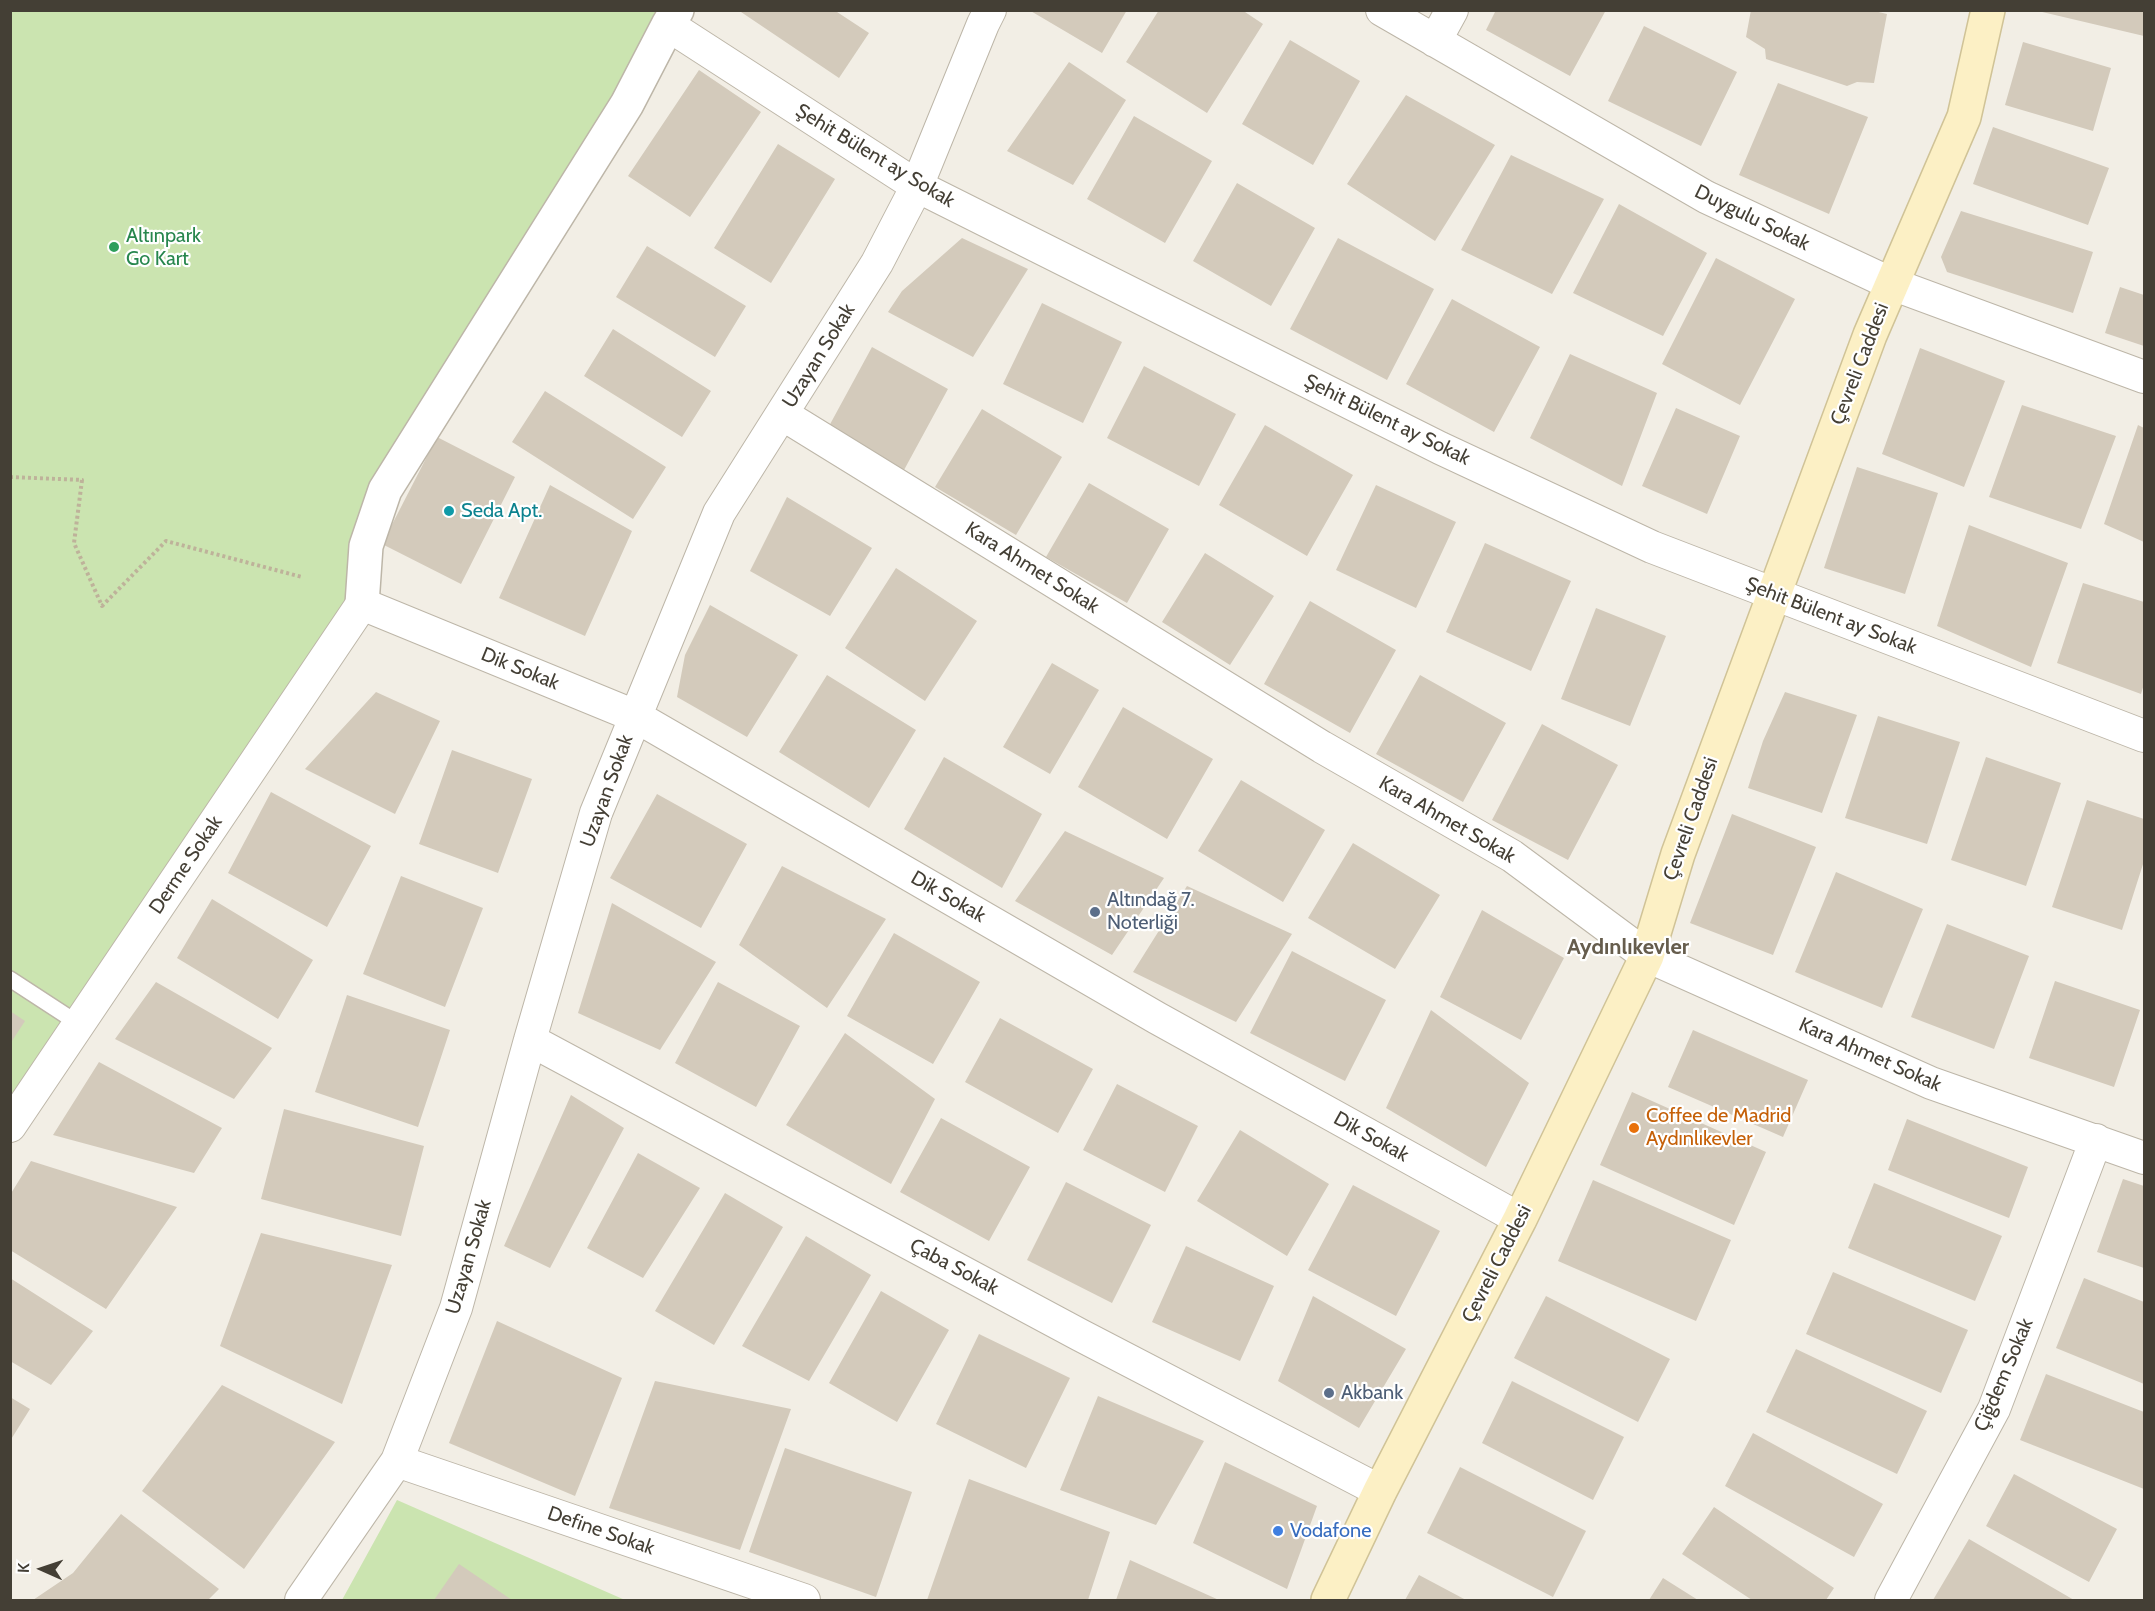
<!DOCTYPE html>
<html>
<head>
<meta charset="utf-8">
<style>
  body { margin:0 }
  #map { position:relative; width:2155px; height:1611px; overflow:hidden; background:#f2eee5; font-family:Cabin,sans-serif }
  canvas { display:block }
  .frame { position:absolute; inset:0; border:12px solid #443f35; pointer-events:none }
  .north { position:absolute; left:12px; top:1539px; width:60px; height:60px; -webkit-text-stroke:4px #fff; paint-order:stroke; rotate:273deg; font-size:16px; font-weight:700; line-height:24px; text-align:center; color:#443f35 }
  .north::after { content:''; display:block; margin:auto; width:21px; height:27px; background:#443f35; clip-path:polygon(50% 0,100% 100%,50% 72%,0 100%) }
</style>
</head>
<body>
<div id="map">
<canvas width="2155" height="1611"></canvas>
<div class="frame"></div>
<div class="north">K</div>
</div>
<script>
const g = document.querySelector('canvas').getContext('2d');
g.lineJoin = 'round';
function fill(path, color) { g.fillStyle = color; g.fill(path, 'evenodd'); }
function strokePath(path, color, width, dash) { g.strokeStyle = color; g.lineWidth = width; g.lineCap = dash ? 'butt' : 'round'; g.setLineDash(dash || []); g.stroke(path); }
function write(font, color, halo, rows, align = 'center') {
  g.font = font + ' Cabin,sans-serif'; g.lineWidth = 4.5; g.setLineDash([]); g.textBaseline = 'middle'; g.strokeStyle = halo; g.fillStyle = color; for (const [text, x, y, turn = 0] of rows) {
    g.save(); g.translate(x, y); g.rotate((+turn || 0) * Math.PI / 180); g.textAlign = isNaN(turn) ? turn : align; if (halo) g.strokeText(text, 0, 0); g.fillText(text, 0, 0); g.restore();
  }
}
fill(new Path2D(`
  M11 11H677L385 490 362 604 11 1126Z
  M397 1500 625 1600H342Z`), '#cbe4b0');
fill(new Path2D(`
  M742 10H834L869 33 839 78 741 12Z
  M1029 10H1127L1102 53Z
  M1159 10H1242L1263 24 1207 113 1126 62Z
  M1496 10H1606L1570 76 1486 30Z
  M1751 10H1870L1887 14 1874 83 1857 82 1847 86 1766 59 1765 49 1746 37Z
  M2038 10H2144V36L2038 11Z
  M1644 26 1737 72 1701 146 1608 101Z
  M1290 40 1360 81 1313 165 1242 124Z
  M2023 42 2111 68 2093 131 2005 105Z
  M1069 62 1126 100 1073 185 1007 151Z
  M699 70 761 112 690 217 628 176Z
  M1778 83 1868 117 1829 214 1739 175Z
  M1406 95 1495 145 1435 241 1347 184Z
  M1134 116 1212 161 1165 243 1087 199Z
  M1993 127 2109 168 2088 225 1973 184Z
  M778 144 835 179 771 283 714 248Z
  M1511 155 1604 199 1552 294 1461 250Z
  M1237 183 1315 228 1271 306 1193 261Z
  M1619 204 1707 253 1663 336 1573 293Z
  M1961 211 2093 252 2073 313 1947 272 1941 257Z
  M962 238 1028 269 973 357 888 312 902 291Z
  M1338 238 1434 289 1387 380 1290 329Z
  M647 246 746 306 715 357 616 297Z
  M1716 258 1795 299 1740 405 1662 364Z
  M2120 287 2144 295V346L2105 333Z
  M1452 299 1540 347 1494 432 1406 384Z
  M1042 303 1122 342 1083 423 1003 384Z
  M613 329 711 391 682 437 584 376Z
  M872 347 948 389 904 470 828 428Z
  M1920 348 2005 381 1964 487 1882 454Z
  M1570 354 1657 393 1622 486 1530 438Z
  M1144 366 1236 414 1199 486 1107 438Z
  M545 391 666 467 633 519 512 442Z
  M2022 405 2116 436 2081 529 1989 497Z
  M1676 408 1740 436 1707 514 1642 486Z
  M982 409 1062 457 1016 535 935 487Z
  M1265 425 1353 475 1307 556 1219 505Z
  M2138 425 2144 428V542L2104 524Z
  M437 437 515 477 461 584 382 544Z
  M1857 467 1938 493 1905 594 1824 568Z
  M1089 483 1169 529 1127 603 1046 557Z
  M550 485 632 531 585 636 499 598Z
  M1376 485 1456 522 1416 608 1336 570Z
  M787 497 872 548 830 616 750 571Z
  M1969 525 2068 563 2031 667 1937 626Z
  M1485 543 1571 581 1531 671 1446 632Z
  M1205 553 1274 596 1230 665 1162 622Z
  M896 568 977 621 925 701 845 648Z
  M2083 583 2144 602V684L2141 694 2057 663Z
  M1310 601 1396 650 1350 733 1264 684Z
  M710 605 798 655 747 737 677 697 685 655Z
  M1596 608 1666 636 1630 726 1561 699Z
  M1052 663 1099 690 1050 774 1003 747Z
  M827 675 916 730 869 808 779 752Z
  M1420 675 1506 723 1463 802 1376 754Z
  M376 692 440 721 395 814 305 769Z
  M1785 692 1857 715 1822 813 1748 788 1763 741Z
  M1123 707 1213 759 1167 839 1078 787Z
  M1878 716 1960 742 1927 844 1845 818Z
  M1542 724 1618 765 1568 860 1492 820Z
  M452 750 532 779 498 873 419 844Z
  M944 757 1042 814 1002 888 904 829Z
  M1986 757 2061 783 2026 886 1951 860Z
  M1241 780 1325 830 1283 902 1198 851Z
  M271 792 371 846 327 927 228 873Z
  M657 794 747 844 701 928 610 878Z
  M2087 800 2144 819V861L2122 930 2052 907Z
  M1732 814 1816 847 1773 955 1690 923Z
  M1065 831 1164 878 1112 955 1015 901Z
  M1353 843 1440 895 1395 969 1308 918Z
  M782 866 886 919 827 1008 739 945Z
  M1836 872 1923 909 1882 1008 1795 972Z
  M401 876 483 908 445 1007 363 974Z
  M1187 886 1292 934 1236 1022 1133 972Z
  M212 899 313 960 278 1019 177 958Z
  M612 903 716 962 660 1050 578 1013Z
  M1482 910 1564 958 1521 1040 1440 997Z
  M1947 924 2029 956 1994 1049 1911 1017Z
  M894 933 980 982 933 1064 847 1016Z
  M1292 951 1386 1000 1345 1081 1250 1033Z
  M2055 981 2140 1010 2114 1087 2029 1058Z
  M156 982 272 1048 234 1099 115 1039Z
  M718 982 800 1026 756 1107 675 1063Z
  M347 995 450 1030 418 1127 315 1092Z
  M1431 1010 1529 1083 1486 1167 1386 1108Z
  M10 1011 25 1021 10 1044Z
  M1000 1018 1093 1069 1058 1133 965 1082Z
  M1693 1030 1808 1080 1783 1137 1668 1087Z
  M845 1033 935 1099 891 1184 786 1125Z
  M99 1062 222 1128 194 1173 53 1135Z
  M1117 1084 1198 1126 1165 1192 1083 1150Z
  M1632 1092 1766 1152 1734 1225 1600 1165Z
  M571 1095 624 1128 550 1268 504 1246Z
  M284 1109 424 1146 401 1236 261 1199Z
  M941 1118 1030 1167 989 1241 900 1192Z
  M1907 1119 2028 1167 2009 1218 1888 1170Z
  M1240 1130 1329 1184 1287 1256 1197 1201Z
  M638 1153 700 1188 643 1278 587 1248Z
  M31 1161 177 1207 106 1309 10 1250V1195Z
  M2123 1179 2144 1186V1268L2097 1252Z
  M1593 1180 1731 1240 1696 1321 1558 1261Z
  M1066 1182 1151 1225 1112 1303 1027 1260Z
  M1874 1183 2002 1236 1975 1301 1848 1248Z
  M1353 1185 1440 1231 1396 1316 1308 1270Z
  M725 1193 783 1227 714 1345 655 1311Z
  M261 1233 392 1265 342 1404 220 1346Z
  M806 1236 871 1275 809 1381 742 1346Z
  M1186 1246 1274 1286 1240 1361 1152 1322Z
  M1833 1272 1968 1330 1941 1393 1806 1334Z
  M10 1278 93 1331 51 1385 10 1361Z
  M2084 1278 2144 1302V1384L2056 1348Z
  M881 1291 949 1330 897 1422 829 1383Z
  M1313 1296 1406 1349 1359 1428 1278 1381Z
  M1546 1296 1670 1359 1638 1422 1514 1358Z
  M497 1321 622 1378 575 1496 449 1443Z
  M979 1334 1070 1378 1026 1468 936 1424Z
  M1796 1349 1927 1411 1897 1474 1766 1412Z
  M2046 1374 2144 1412V1489L2020 1440Z
  M655 1381 791 1409 740 1550 609 1508Z
  M1512 1381 1624 1437 1593 1500 1482 1443Z
  M222 1385 335 1442 244 1569 142 1491Z
  M1098 1396 1204 1441 1156 1525 1060 1490Z
  M10 1397 30 1409 10 1441Z
  M1753 1433 1883 1504 1854 1557 1725 1486Z
  M785 1448 912 1492 876 1597 749 1552Z
  M1225 1462 1317 1506 1287 1589 1193 1543Z
  M1460 1467 1586 1531 1553 1597 1427 1533Z
  M2014 1474 2117 1529 2089 1582 1986 1526Z
  M969 1479 1110 1532 1088 1600H927Z
  M1714 1507 1834 1588 1826 1600H1752L1682 1554Z
  M121 1514 219 1589 208 1600H33L73 1573Z
  M1969 1539 2074 1600H1933Z
  M1130 1560 1219 1600H1116Z
  M459 1564 512 1600H434Z
  M1419 1575 1466 1600H1405Z
  M1663 1578 1698 1600H1649Z`), '#d3cabb');
const service = new Path2D(`
  M10 979 79 1024`);
const minor = new Path2D(`
  M1382 10 1706 197 1892 284 2144 377
  M668 25 917 186 1440 448 1652 547 2144 736
  M1435 41 1452 10
  M782 414 1322 747 1512 856 1647 956 1931 1083 2144 1158
  M530 1040 1080 1335 1380 1491
  M10 1126 362 604 635 716 1157 1018 1520 1219
  M397 1461 804 1600
  M301 1600 397 1461 456 1308 530 1040 596 813 719 513 877 263 917 186 983 24 990 10
  M1891 1600 1994 1409 2096 1140`);
const tertiary = new Path2D(`
  M362 604 366 546 385 490 627 104 668 25 677 10`);
const secondary = new Path2D(`
  M1328 1600 1380 1491 1520 1219 1647 956 1678 854 1870 335 1964 117 1988 10`);
strokePath(service, '#bdb6a8', 18);
strokePath(minor, '#bdb6a8', 34);
strokePath(tertiary, '#bdb6a8', 36);
strokePath(secondary, '#d0c397', 36);
strokePath(new Path2D(`
  M10 477 82 480 74 543 102 606 166 541 302 577`), '#beb29a', 4, [3, 3]);
strokePath(service, '#fff', 15);
strokePath(minor, '#fff', 32);
strokePath(tertiary, '#fff', 33);
strokePath(secondary, '#fcf0c5', 33);
for (const [x, y, r, color] of [
  [114,247,6,"#2e9e5b"],
  [449,511,6,"#0f9aa8"],
  [1095,912,6,"#5c6f8a"],
  [1634,1128,6,"#e8710a"],
  [1329,1393,6,"#5c6f8a"],
  [1278,1531,6,"#3f7fe0"]
]) { const dot = new Path2D(); dot.arc(x, y, r, 0, 2 * Math.PI); g.fillStyle = color; g.fill(dot); strokePath(dot, '#fff', 2); }
write('20px', '#443f35', '#fff', [
  ["Şehit Bülent ay Sokak",875,156,31],
  ["Duygulu Sokak",1752,218,26],
  ["Uzayan Sokak",819,356,-58],
  ["Çevreli Caddesi",1860,364,-69],
  ["Şehit Bülent ay Sokak",1387,420,26],
  ["Kara Ahmet Sokak",1032,568,32],
  ["Şehit Bülent ay Sokak",1831,616,21],
  ["Dik Sokak",520,669,22],
  ["Uzayan Sokak",607,791,-70],
  ["Çevreli Caddesi",1691,819,-71],
  ["Kara Ahmet Sokak",1447,820,30],
  ["Derme Sokak",186,865,-56],
  ["Dik Sokak",948,897,30],
  ["Kara Ahmet Sokak",1870,1055,24],
  ["Dik Sokak",1371,1137,29],
  ["Uzayan Sokak",469,1257,-74],
  ["Çevreli Caddesi",1497,1264,-63],
  ["Çaba Sokak",954,1267,28],
  ["Çiğdem Sokak",2004,1375,-67],
  ["Define Sokak",601,1531,19]
]);
write('20px', '#27864d', '#fff', [
  ["Altınpark",126,236],
  ["Go Kart",126,259]
], 'left');
write('20px', '#0d838f', '#fff', [
  ["Seda Apt.",461,511]
], 'left');
write('20px', '#4e5e75', '#fff', [
  ["Altındağ 7.",1107,900],
  ["Noterliği",1107,923],
  ["Akbank",1341,1393]
], 'left');
write('20px', '#c56008', '#fff', [
  ["Coffee de Madrid",1646,1116],
  ["Aydınlıkevler",1646,1139]
], 'left');
write('20px', '#366cbe', '#fff', [
  ["Vodafone",1290,1531]
], 'left');
write('bold 22px', '#665d4d', '#fff', [
  ["Aydınlıkevler",1628,948]
]);
</script>
</body>
</html>
